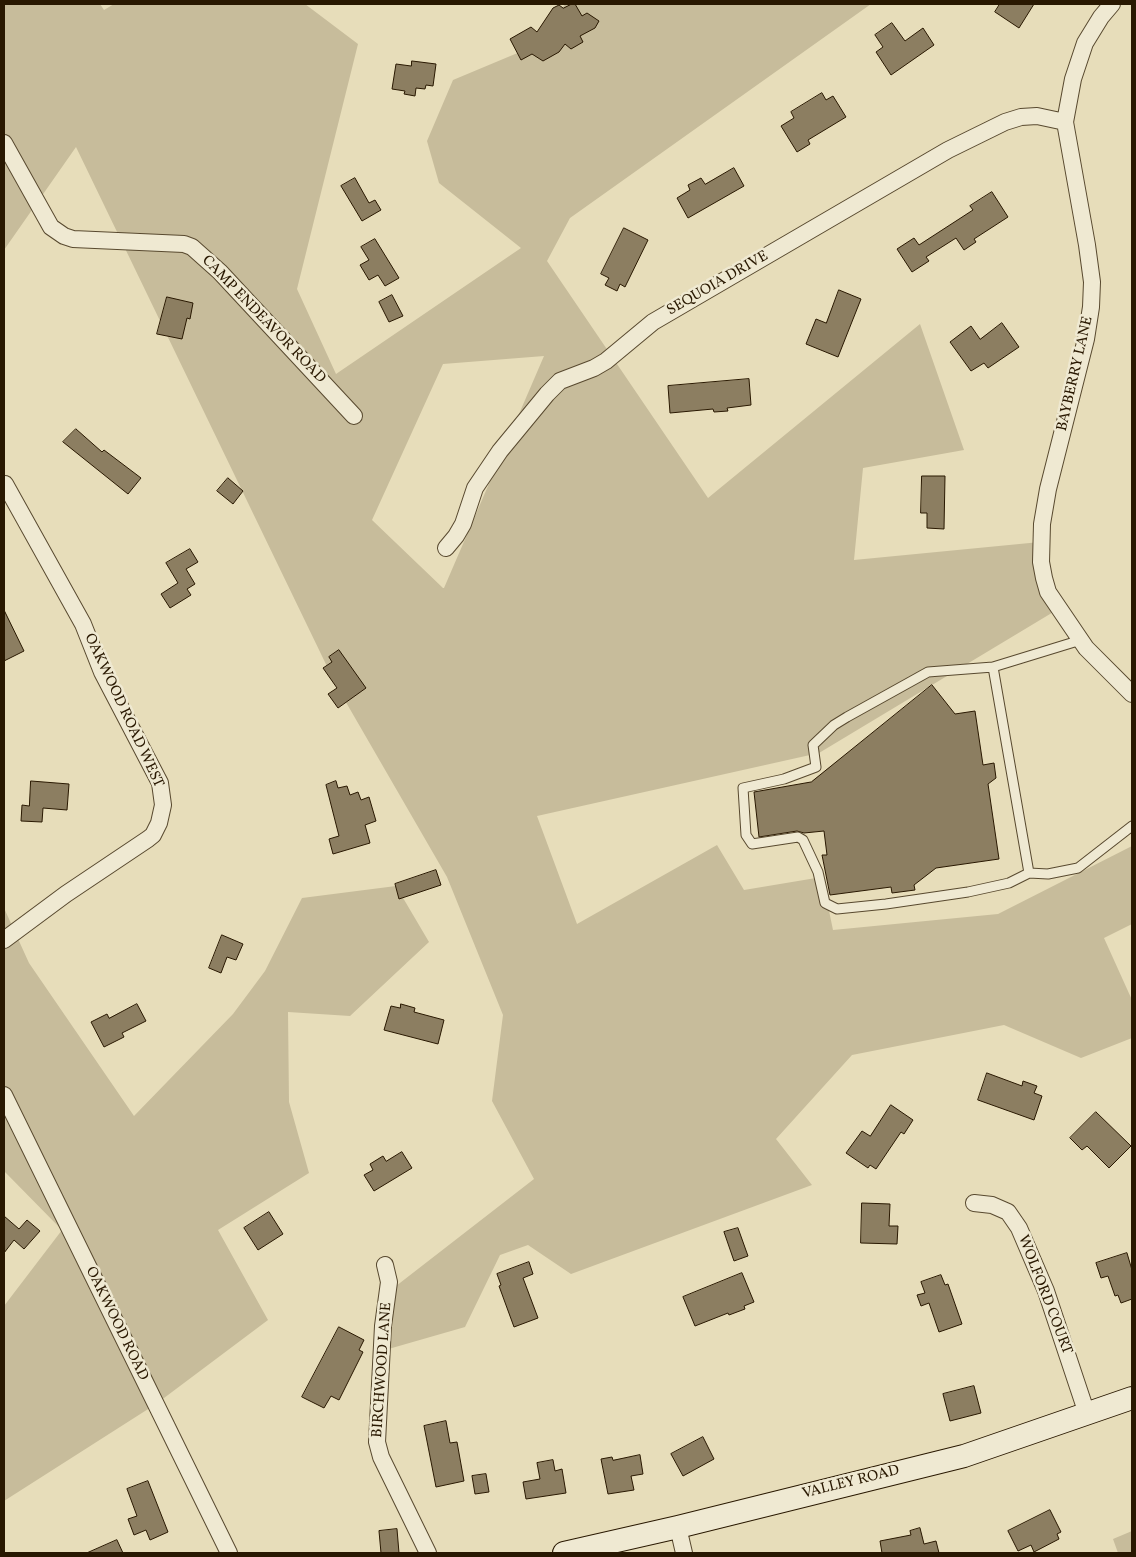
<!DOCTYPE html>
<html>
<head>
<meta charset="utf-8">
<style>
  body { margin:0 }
  #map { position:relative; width:1136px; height:1557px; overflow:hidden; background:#e7ddba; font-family:Vollkorn,serif }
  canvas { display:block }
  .frame { position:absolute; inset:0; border:5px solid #291801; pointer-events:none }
</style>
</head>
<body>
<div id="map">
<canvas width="1136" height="1557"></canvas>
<div class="frame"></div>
</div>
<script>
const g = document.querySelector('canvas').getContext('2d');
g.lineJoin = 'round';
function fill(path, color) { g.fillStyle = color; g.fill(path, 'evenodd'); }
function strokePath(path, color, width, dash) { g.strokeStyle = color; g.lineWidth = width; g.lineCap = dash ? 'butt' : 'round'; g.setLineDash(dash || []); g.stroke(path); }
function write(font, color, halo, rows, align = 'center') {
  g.font = font + ' Vollkorn,serif'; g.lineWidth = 5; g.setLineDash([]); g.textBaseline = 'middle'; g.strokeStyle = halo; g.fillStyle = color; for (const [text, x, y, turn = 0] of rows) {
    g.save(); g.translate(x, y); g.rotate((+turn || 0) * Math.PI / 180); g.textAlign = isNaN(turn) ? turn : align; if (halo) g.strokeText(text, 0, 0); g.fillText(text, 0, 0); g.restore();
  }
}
fill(new Path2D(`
  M4 4H100L104 10 114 4H305L358 44 297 289 336 374 521 248 439 183 427 141 453 80 539 44 565 4H871L570 218 547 261 708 498 920 324 964 450 863 468 854 560 1040 542 1060 608 819 753 537 816 577 924 717 845 744 890 822 877 833 930 998 914 1132 846V924L1104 938 1132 1000V1038L1081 1058 1004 1025 852 1055 776 1139 812 1185 571 1274 528 1245 500 1255 465 1327 385 1350 387 1293 534 1179 492 1101 503 1015 447 877 336 685 76 147 4 250ZM544 356 444 588H443L372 520 443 364Z
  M396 886 429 942 350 1016 288 1012 289 1102 309 1173 218 1230 268 1320 156 1404 4 1501V1306L62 1230 4 1171V908L29 963 134 1116 233 1014 265 971 302 898Z
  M1132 1531V1553H1118L1113 1539Z`), '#c7bc9b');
const building = new Path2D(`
  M572 4H575L582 16 587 13 599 21 595 28 580 36 583 42 571 49 565 44 559 52 543 61 532 54 521 60 510 39 531 27 537 32 553 8 559 5 563 8Z
  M1000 4H1034L1019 28 995 12Z
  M892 23 905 41 923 28 934 45 891 75 876 52 883 47 875 35Z
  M412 61 436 64 433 86 426 85 425 89 416 88 415 96 404 94 405 91 392 89 396 64 411 66Z
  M822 93 826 100 833 96 846 117 808 140 810 144 797 152 781 126 794 118 791 112Z
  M734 168 744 186 688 218 677 198 690 190 688 185 701 178 705 184Z
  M355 178 369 203 375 200 381 210 362 221 341 186Z
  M992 192 1008 217 974 239 976 242 964 250 956 238 926 257 929 261 912 272 897 249 914 238 919 245 973 210 970 206Z
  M624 228 648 240 625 287 620 284 617 291 605 285 609 278 601 274Z
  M375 239 399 278 385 286 378 275 369 280 360 265 369 260 361 247Z
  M839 290 861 299 838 357 806 344 816 319 826 323Z
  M392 295 403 316 389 322 379 302Z
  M167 297 193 303 190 319 187 318 182 339 157 334Z
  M1002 323 1019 347 988 368 984 363 971 371 950 342 971 326 980 339Z
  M749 379 751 405 727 408 728 411 714 412 713 409 670 413 668 386Z
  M76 429 102 452 104 450 141 478 128 494 63 442Z
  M922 476H945L944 529 927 528V513H921Z
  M228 478 243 491 233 504 217 491Z
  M190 549 198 562 186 569 195 584 187 589 191 595 170 608 161 594 178 583 166 563Z
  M4 610 24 651 4 661Z
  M339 650 366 688 338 708 328 694 337 688 323 668 332 662 329 657Z
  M932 685 955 714 975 711 983 765 994 763 996 778 988 784 999 859 936 868 914 885 915 890 892 893 891 887 830 895 822 855H827L824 831 804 833 797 831 759 837 754 792 811 782Z
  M31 781 69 784 67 810 43 808 42 822 21 821 22 805 29 806Z
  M336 781 338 788 347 786 350 795 358 792 361 800 369 797 376 821 365 825 370 843 333 854 329 839 339 836 326 785Z
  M436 870 441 885 399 899 395 884Z
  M222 935 243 944 236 960 227 957 221 973 209 968Z
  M137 1004 146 1021 122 1033 124 1037 104 1047 91 1022 107 1014 109 1018Z
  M401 1004 415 1008 414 1012 444 1020 438 1044 384 1030 391 1006 400 1008Z
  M987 1073 1022 1086 1023 1081 1037 1086 1034 1093 1042 1096 1034 1120 978 1100Z
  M891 1105 913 1120 904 1134 901 1132 876 1169 870 1165 868 1168 846 1153 862 1131 870 1136Z
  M1096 1112 1131 1146 1109 1168 1087 1146 1082 1150 1070 1138Z
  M402 1152 412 1168 374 1191 364 1175 373 1170 370 1164 383 1156 386 1161Z
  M862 1203 890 1204 889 1226H898L897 1244 861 1243Z
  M269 1212 283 1234 258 1250 244 1228Z
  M4 1216 19 1229 27 1220 40 1231 24 1249 14 1240 4 1253Z
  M738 1228 748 1256 734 1261 724 1232Z
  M1127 1253 1132 1270V1299L1121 1303 1118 1295 1115 1296 1108 1276 1101 1278 1096 1263Z
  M529 1262 533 1274 523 1278 538 1318 514 1327 499 1286 501 1285 497 1274Z
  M742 1273 754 1302 744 1306 745 1309 729 1315 728 1313 695 1326 683 1297Z
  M941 1275 945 1285 948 1284 962 1324 939 1332 929 1303 921 1306 917 1295 925 1293 921 1282Z
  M339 1327 364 1340 359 1350 363 1352 339 1400 331 1396 324 1408 302 1397Z
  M974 1386 981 1413 950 1421 943 1394Z
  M446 1421 450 1443 457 1442 464 1481 436 1487 424 1426Z
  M703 1437 714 1459 683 1476 671 1454Z
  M640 1455 643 1474 631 1476 634 1490 608 1494 601 1459 612 1457 613 1460Z
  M553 1460 555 1471 562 1469 566 1493 526 1499 523 1482 540 1479 537 1463Z
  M486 1474 489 1492 475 1494 472 1476Z
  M148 1481 168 1532 150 1540 146 1530 134 1535 128 1519 137 1516 127 1489Z
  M1050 1510 1061 1532 1057 1534 1059 1539 1034 1552 1031 1545 1018 1551 1008 1531Z
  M920 1528 924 1544 936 1541 939 1553H882L880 1541 911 1535 910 1531Z
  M397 1529 399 1553H381L379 1531Z
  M117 1540 123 1553H87Z`);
fill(building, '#8c7e61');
strokePath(building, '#291801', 1);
const service = new Path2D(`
  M1081 640 993 667 928 672 847 717 834 725 813 745 816 767 784 779 743 788 746 835 752 844 798 837 803 840 818 872 825 903 837 909 886 904 968 892 1009 883 1029 873 1048 874 1078 868 1132 826
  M993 667 1029 873`);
const minor = new Path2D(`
  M1112 4 1101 17 1085 43 1073 79 1065 122 1087 245 1092 282 1091 307 1086 339 1048 489 1042 524 1041 562 1044 578 1048 592 1086 648 1132 694
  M4 143 51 227 64 236 73 239 184 244 192 247 220 272 354 416
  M446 548 456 536 463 524 475 488 500 451 547 394 560 381 594 368 606 361 653 322 948 150 1005 122 1021 117 1037 116 1065 122
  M4 940 66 894 148 839 153 835 159 823 163 805 160 783 102 672 83 624 5 484
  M4 1095 229 1553
  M974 1203 992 1205 1008 1212 1019 1228 1046 1291 1087 1414
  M385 1265 389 1282 383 1326 377 1442 381 1457 428 1553
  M678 1527 684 1553`);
const secondary = new Path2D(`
  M564 1553 678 1527 964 1456 1132 1398`);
strokePath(service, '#58492f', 11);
strokePath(minor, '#58492f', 18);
strokePath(secondary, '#291801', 24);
strokePath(service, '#efe9d2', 9);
strokePath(minor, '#efe9d2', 16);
strokePath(secondary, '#efe9d2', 22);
write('15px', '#291801', '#efe9d2', [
  ["SEQUOIA DRIVE",718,284,-30],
  ["CAMP ENDEAVOR ROAD",263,320,46],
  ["BAYBERRY LANE",1076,374,-77],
  ["OAKWOOD ROAD WEST",123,711,65],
  ["WOLFORD COURT",1044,1295,69],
  ["OAKWOOD ROAD",116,1324,64],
  ["BIRCHWOOD LANE",383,1370,-86],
  ["VALLEY ROAD",851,1483,-14]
]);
</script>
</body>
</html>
